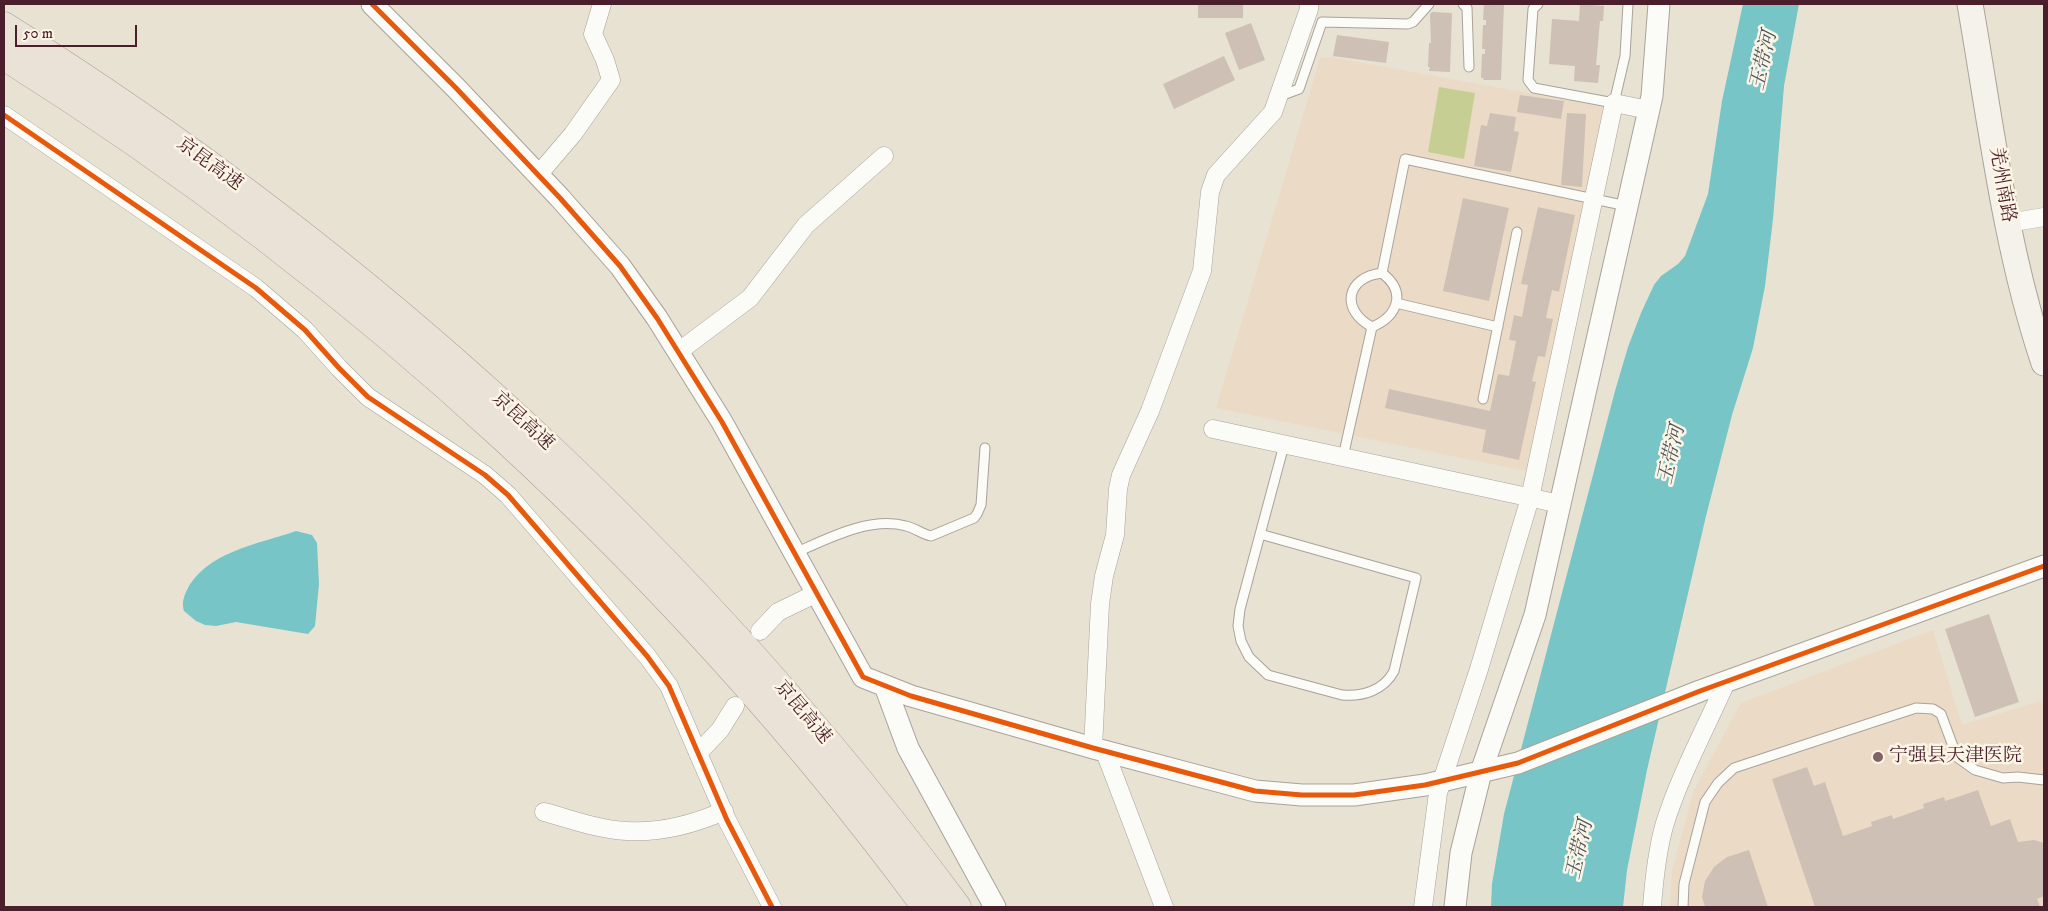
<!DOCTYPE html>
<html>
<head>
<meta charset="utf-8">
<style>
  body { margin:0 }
  #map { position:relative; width:2048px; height:911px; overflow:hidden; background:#e7e2d2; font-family:"IM FELL DW Pica",serif }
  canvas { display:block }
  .frame { position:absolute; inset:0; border:5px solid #4a1f2b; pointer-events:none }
  .scale { position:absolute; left:15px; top:25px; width:122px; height:22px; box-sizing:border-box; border:2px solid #4a1f2b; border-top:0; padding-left:6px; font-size:15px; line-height:18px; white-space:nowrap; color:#4a1f2b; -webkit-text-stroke:4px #fcf5e5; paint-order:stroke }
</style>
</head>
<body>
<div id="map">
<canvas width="2048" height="911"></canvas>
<div class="frame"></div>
<div class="scale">50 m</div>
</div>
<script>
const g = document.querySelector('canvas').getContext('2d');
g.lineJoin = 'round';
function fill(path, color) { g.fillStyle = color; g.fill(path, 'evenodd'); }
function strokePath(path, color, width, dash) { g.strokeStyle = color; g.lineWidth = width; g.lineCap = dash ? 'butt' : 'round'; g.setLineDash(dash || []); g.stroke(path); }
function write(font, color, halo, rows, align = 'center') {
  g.font = font + ' "IM FELL DW Pica","Noto Serif SC",serif'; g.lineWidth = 5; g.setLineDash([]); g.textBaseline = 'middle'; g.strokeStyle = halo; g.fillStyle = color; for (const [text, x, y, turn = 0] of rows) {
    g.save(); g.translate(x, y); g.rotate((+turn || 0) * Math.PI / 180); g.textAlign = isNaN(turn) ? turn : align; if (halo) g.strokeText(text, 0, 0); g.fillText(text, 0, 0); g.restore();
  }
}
fill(new Path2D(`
  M1331 57 1604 107 1526 471 1216 408 1320 58Z
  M1933 630 1962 725 2044 700V907H1670L1672 871 1694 790 1741 703Z`), '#ebdbc6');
fill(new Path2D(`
  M1439 87 1475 93 1464 159 1428 152Z`), '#c7ce94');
fill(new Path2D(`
  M1743 4H1799L1784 86 1773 219 1765 286 1753 348 1732 415 1706 516 1647 770 1627 870 1623 907H1491L1492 884 1504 814 1615 391 1628 347 1641 313 1654 285 1661 276 1678 264 1685 256 1708 194 1722 101Z
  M296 531 312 535 317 543 319 584 315 626 308 634 236 622 216 626 205 625 196 621 184 611C182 604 183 599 186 592 204 552 259 544 296 531Z`), '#78c5c8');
fill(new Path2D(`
  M1198 4H1243V18H1198Z
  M1484 4H1504L1501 80H1483L1484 78H1481L1482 54H1485V49H1482L1483 25H1486V20H1483Z
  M1580 4 1604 6 1603 21H1600L1596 65H1600L1598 83 1574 81 1575 66 1549 64 1552 19 1579 21Z
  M1432 12 1452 13 1450 72 1429 71 1430 67H1428L1429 43H1431L1430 14Z
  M1251 23 1265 60 1239 70 1225 33Z
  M1337 35 1389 42 1386 63 1333 56Z
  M1224 56 1235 80 1174 109 1163 84Z
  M1520 95 1564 101 1561 119 1517 112Z
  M1490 113 1516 117 1514 131 1519 132 1511 172 1474 166 1481 125 1487 126Z
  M1567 113 1586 114 1582 187 1561 185Z
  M1463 198 1509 208 1489 301 1443 291Z
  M1538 207 1575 215 1559 292 1552 290 1546 318 1553 319 1545 357 1538 356 1532 381 1536 382 1519 460 1482 452 1486 430 1385 408 1389 389 1490 411 1498 374 1509 376 1516 341 1509 340 1514 315 1522 317 1528 285 1521 284Z
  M1989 614 2019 702 1975 717 1945 629Z
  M1807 767 1814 786 1825 782 1843 836 1872 826 1871 822 1892 815 1893 819 1924 808 1923 804 1944 797 1945 801 1978 790 1991 826 2010 819 2018 842 2034 840 2044 843V896L2037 899 2040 907H1815L1772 779Z
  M1749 850 1768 907H1705L1702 897 1705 881 1714 867 1727 857Z`), '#cec0b5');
const service = new Path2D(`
  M1463 4 1467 8 1469 67
  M1538 4 1533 9 1528 80 1534 88 1614 103 1625 56 1628 4
  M1280 96 1299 89 1322 22 1408 24 1413 22 1429 4
  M1382 273 1405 159 1627 206
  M1382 273C1407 292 1398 316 1372 327 1340 310 1346 277 1382 273Z
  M1396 303 1498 327
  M1483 399 1517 232
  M1343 457 1372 327
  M1260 534 1416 578 1394 671C1384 690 1363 697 1342 695L1268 675 1249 657 1241 641 1238 626 1240 609 1284 445
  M795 553C827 539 870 516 906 526 915 528 922 534 931 536L974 518 977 514 981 505 985 448
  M1683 907 1684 884 1705 802 1718 783 1734 768 1916 708 1933 709 1941 714 1957 757 1975 770 2003 778 2018 777 2044 780`);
const minor = new Path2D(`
  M4 115 256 288 305 330 339 368 368 397 485 475 508 495 647 656 669 686 727 820 772 907
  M538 175 573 134 611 80 605 60 593 34 602 4
  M2008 223 2044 217
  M678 352 750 298 806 225 884 156
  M1213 429 1560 504
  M760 631 778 612 817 593
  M1093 748 1100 604 1104 576 1115 535 1118 489 1121 475 1150 411 1202 271 1210 192 1216 175 1273 112 1309 9V4
  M699 752 720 730 735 706
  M1105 752 1164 907
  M544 812C571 819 599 830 627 831 659 833 694 824 724 811
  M1423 907 1438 793 1479 669 1530 498 1614 103 1649 110
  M1652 907C1654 880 1657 850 1665 823 1680 775 1706 728 1726 682`);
const tertiary = new Path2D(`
  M372 4 456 88 560 198 620 266 657 318 722 422 863 677 911 696 1093 748 1255 791 1302 795H1354L1425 785 1518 763 1700 691 2044 566
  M885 686 908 748 995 907
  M1455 907 1461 853 1481 772 1535 615 1652 96 1659 4`);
const secondary = new Path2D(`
  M1970 4C1991 124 2005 247 2044 363`);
const motorway = new Path2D(`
  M4 26C373 257 698 557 957 907
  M4 56C358 278 678 571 926 907`);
strokePath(service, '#aaa29a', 11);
strokePath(minor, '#aaa29a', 19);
strokePath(tertiary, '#aaa29a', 23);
strokePath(secondary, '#aaa29a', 27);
strokePath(motorway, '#aaa29a', 29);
strokePath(service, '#fbfbf8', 9);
strokePath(minor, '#fbfbf8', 18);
strokePath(tertiary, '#fbfbf8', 21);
strokePath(secondary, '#f5f1eb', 25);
strokePath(motorway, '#eae2d6', 28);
strokePath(new Path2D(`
  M372 4 456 88 560 198 620 266 657 318 722 422 863 677 911 696 1093 748 1255 791 1302 795H1354L1425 785 1518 763 1700 691 2044 566
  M4 115 256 288 305 330 339 368 368 397 485 475 508 495 647 656 669 686 727 820 772 907`), '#e8590c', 5);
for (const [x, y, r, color] of [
  [1878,757,6,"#816365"]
]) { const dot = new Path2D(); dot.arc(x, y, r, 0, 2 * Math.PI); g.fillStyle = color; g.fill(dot); strokePath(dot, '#fcf5e5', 2); }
write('19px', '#4a1f2b', '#fcf5e5', [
  ["京昆高速",209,165,36],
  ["羌州南路",2001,185,80],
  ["京昆高速",522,422,43],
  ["京昆高速",802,713,50]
]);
write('19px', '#4a1f2b', '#fcf5e5', [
  ["宁强县天津医院",1889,757]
], 'left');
write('italic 20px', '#4a5560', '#fcf5e5', [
  ["玉带河",1765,61,-77],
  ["玉带河",1673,455,-77],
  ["玉带河",1581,850,-77]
]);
</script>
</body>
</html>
